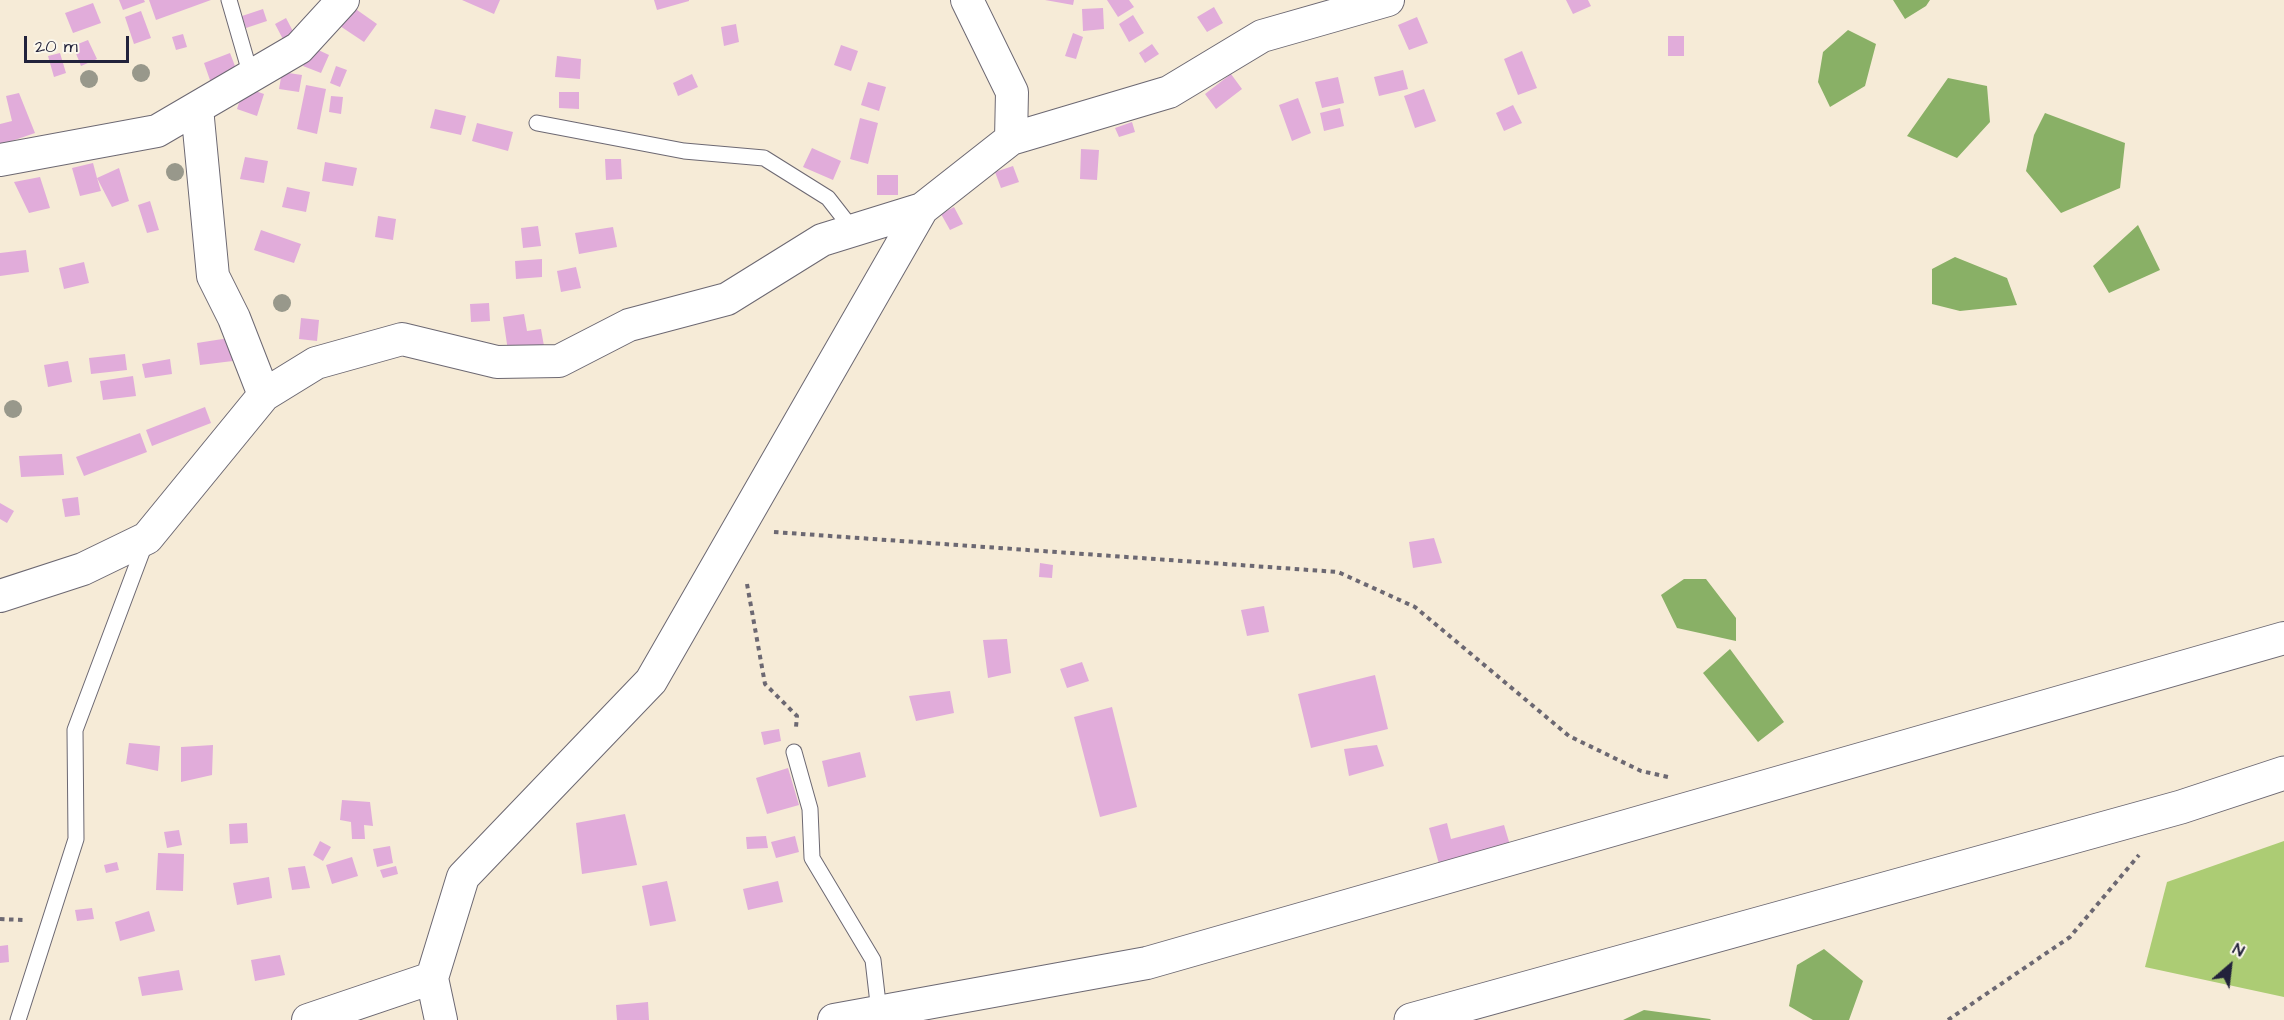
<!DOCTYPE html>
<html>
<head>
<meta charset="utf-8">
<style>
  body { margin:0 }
  #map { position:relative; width:2284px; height:1020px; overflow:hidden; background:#f6ebd7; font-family:"Architects Daughter",sans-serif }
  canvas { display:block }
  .north { position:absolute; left:2200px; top:936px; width:60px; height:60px; -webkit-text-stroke:4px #fbf7ec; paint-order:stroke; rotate:28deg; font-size:16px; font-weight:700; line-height:24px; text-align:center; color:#22223b }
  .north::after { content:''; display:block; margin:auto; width:21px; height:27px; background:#22223b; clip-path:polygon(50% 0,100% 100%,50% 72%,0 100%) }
  .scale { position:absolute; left:24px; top:36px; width:105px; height:27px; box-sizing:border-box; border:3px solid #22223b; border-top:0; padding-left:8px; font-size:18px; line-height:21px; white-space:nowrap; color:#22223b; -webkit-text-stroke:4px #fbf7ec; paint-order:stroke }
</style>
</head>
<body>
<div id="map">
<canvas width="2284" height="1020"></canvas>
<div class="north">N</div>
<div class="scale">20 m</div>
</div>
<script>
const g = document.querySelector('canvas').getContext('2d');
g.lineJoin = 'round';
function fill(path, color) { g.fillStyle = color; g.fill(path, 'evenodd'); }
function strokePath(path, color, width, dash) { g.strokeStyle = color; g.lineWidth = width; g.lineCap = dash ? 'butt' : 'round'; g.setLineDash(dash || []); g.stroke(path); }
fill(new Path2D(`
  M2284 841V997L2145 967 2167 882Z`), '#accc74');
fill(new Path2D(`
  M1893 0H1930L1926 6 1905 19Z
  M1848 30 1876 44 1865 86 1830 107 1818 82 1823 52Z
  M1948 78 1987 86 1990 122 1957 158 1907 136Z
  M2045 113 2125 143 2120 188 2061 213 2026 171 2034 135Z
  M2138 225 2160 270 2109 293 2093 266Z
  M1955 257 2007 278 2017 305 1960 311 1932 304V269Z
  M1684 579H1706L1736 618V641L1677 628 1661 595Z
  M1730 649 1784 722 1758 742 1703 673Z
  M1824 949 1863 981 1849 1020H1813L1789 1006 1797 965Z
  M1644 1010 1710 1019 1711 1020H1623Z`), '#89b066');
fill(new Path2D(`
  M119 0H144L145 2 123 10Z
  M149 0H211L156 20Z
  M462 0H500L494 14Z
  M654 0H689V1L657 10Z
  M1045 0H1074L1073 5Z
  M1107 0H1129L1134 7 1118 17Z
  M1566 0H1588L1591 6 1573 14Z
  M93 3 101 23 73 33 65 13Z
  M350 5 377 24 364 42 337 24Z
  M1214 7 1223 23 1207 32 1197 17Z
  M1103 8 1104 29 1083 31 1082 9Z
  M263 9 267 21 246 28 242 16Z
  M141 11 151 38 134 44 125 17Z
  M1133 15 1144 33 1129 42 1119 24Z
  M1417 17 1428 43 1409 50 1398 25Z
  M286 18 296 37 285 43 275 24Z
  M736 24 739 42 724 46 721 27Z
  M1073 33 1083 37 1076 59 1065 56Z
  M183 34 187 47 176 50 172 37Z
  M1668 36H1684V56H1668Z
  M88 40 97 59 81 66 73 46Z
  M1152 44 1159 54 1145 63 1139 53Z
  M841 45 858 51 851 71 834 65Z
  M312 47 329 55 321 73 303 66Z
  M1522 51 1537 88 1518 95 1504 59Z
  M60 53 66 73 54 77 48 56Z
  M230 53 238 74 211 83 204 63Z
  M557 56 581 59 580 79 555 77Z
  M336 66 347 70 340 87 330 83Z
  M1403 70 1408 89 1379 96 1374 77Z
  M282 72 302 75 299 92 279 89Z
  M692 74 698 87 678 96 673 83Z
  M1231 74 1242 89 1216 109 1205 94Z
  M1338 77 1344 103 1322 108 1315 82Z
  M868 82 886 87 879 111 861 105Z
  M306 85 326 89 317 134 297 129Z
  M244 87 264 94 257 116 237 109Z
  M1424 89 1436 121 1415 128 1404 96Z
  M559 92H579V109L559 108Z
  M19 93 35 133 0 145V124L12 121 6 96Z
  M331 96 343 97 341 114 329 112Z
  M1298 98 1311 133 1292 141 1279 105Z
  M1513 105 1522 123 1504 131 1496 113Z
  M1340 108 1344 126 1324 131 1320 113Z
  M435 109 466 116 461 135 430 128Z
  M860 118 878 123 868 164 850 159Z
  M1132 122 1135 132 1119 137 1115 128Z
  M477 123 513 132 508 151 472 141Z
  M812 148 841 161 833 180 803 167Z
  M1081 149 1099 150 1097 180 1080 179Z
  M245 157 268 161 264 183 240 179Z
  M605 159H621L622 179 606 180Z
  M325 162 357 168 353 186 322 181Z
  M93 163 97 178 119 168 129 201 112 207 97 178 101 191 80 196 72 168Z
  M1013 166 1019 182 1001 188 995 172Z
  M877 175H898V195H877Z
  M40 177 50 208 29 213 14 182Z
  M287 187 310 192 306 212 282 207Z
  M150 201 159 230 147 233 138 205Z
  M954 207 963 224 950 230 941 214Z
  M378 216 396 219 393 240 375 237Z
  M538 226 541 246 523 248 521 228Z
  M613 227 617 247 579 254 575 233Z
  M261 230 301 244 294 263 254 250Z
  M26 250 29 272 0 276V253Z
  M542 259V277L516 279 515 261Z
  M84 262 89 283 64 289 59 268Z
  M576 267 581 288 561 292 557 271Z
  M489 303 490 321 471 322 470 304Z
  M524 314 527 331 541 329 544 346 508 351 503 317Z
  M301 318 319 320 317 341 299 339Z
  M229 338 233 361 200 365 197 343Z
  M125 354 127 370 91 374 89 358Z
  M170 359 172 374 145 378 142 364Z
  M68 361 72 382 48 387 44 365Z
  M133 376 136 396 103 400 100 381Z
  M205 407 211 423 152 446 146 430Z
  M140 433 147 452 84 476 76 457Z
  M62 454 64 475 21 477 19 456Z
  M78 497 80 515 65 517 62 499Z
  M0 503 14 511 7 523 0 519Z
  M1434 538 1442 563 1413 568 1409 542Z
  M1040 563 1053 565 1052 578 1039 577Z
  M1264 606 1269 632 1247 636 1241 610Z
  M1007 639 1011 673 988 678 983 640Z
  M1082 662 1089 681 1067 688 1060 669Z
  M1375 675 1388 729 1311 748 1298 694Z
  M950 691 954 713 916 721 909 696Z
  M1112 707 1137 807 1100 817 1074 717Z
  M779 729 781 741 764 745 761 732Z
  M129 743 160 746 158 771 126 764Z
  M213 745 212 775 181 782V747Z
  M1377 745 1384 766 1349 776 1344 749Z
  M860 752 866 777 828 787 822 761Z
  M788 768 799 805 767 814 756 778Z
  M342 800 370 802 373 826 364 825 365 839H352L351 822 340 820Z
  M625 814 637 865 582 874 576 823Z
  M247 823 248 843 230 844 229 824Z
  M1447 823 1451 839 1504 825 1510 845 1439 864 1429 828Z
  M179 830 182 845 167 848 164 832Z
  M766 836 768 848 747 849 746 837Z
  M795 836 799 852 776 858 771 842Z
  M320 841 331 847 323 861 313 855Z
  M390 846 393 863 377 867 373 849Z
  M158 853 184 854 183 891 156 890Z
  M352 857 358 876 332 884 326 865Z
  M117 862 119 870 106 873 104 865Z
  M305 866 310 888 292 890 288 868Z
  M396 866 398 874 383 878 380 870Z
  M269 877 272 898 237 905 233 883Z
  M667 881 676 921 650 926 642 886Z
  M778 881 783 902 748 910 743 889Z
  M92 908 94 919 77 921 75 910Z
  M149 911 155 931 120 941 115 922Z
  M8 945 9 962 0 963V946Z
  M280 955 285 975 255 981 251 960Z
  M179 970 183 990 142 996 138 977Z
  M648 1002 649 1020H617L616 1005Z`), '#e1acda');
const lane = new Path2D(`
  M229 0 251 76
  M537 123 684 151 764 158 828 198 853 230
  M794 752 810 809 812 858 873 960 879 1012
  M18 1020 76 839 75 730 146 541`);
const street = new Path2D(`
  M967 0 1012 92 1011 139
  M197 108 213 276 234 318 264 395
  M0 160 157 131 299 48 343 0
  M0 596 83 569 147 538 264 395 316 363 402 339 497 362 559 361 629 325 727 299 822 240 922 209
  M308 1020 432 978
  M441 1020 432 978 463 877 651 681 922 209 1011 139 1169 92 1262 36 1388 0
  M834 1020 1147 963 2284 638`);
const highway = new Path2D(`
  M1411 1020 2181 807 2284 773`);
strokePath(lane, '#6c6872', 17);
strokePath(street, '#6c6872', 34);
strokePath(highway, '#6c6872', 35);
strokePath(new Path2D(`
  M774 532 1338 572 1415 607 1569 736 1641 771 1668 777
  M747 584 765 684 797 716 796 727
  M0 919 23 920
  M1948 1020 2070 937 2139 855`), '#6c6872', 4, [4.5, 4.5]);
strokePath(lane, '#fff', 15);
strokePath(street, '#fff', 32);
strokePath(highway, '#fff', 33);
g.fillStyle = '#98988b';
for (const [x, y] of [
  [141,73],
  [89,79],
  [175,172],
  [282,303],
  [13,409]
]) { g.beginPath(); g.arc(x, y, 9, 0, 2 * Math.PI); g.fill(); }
</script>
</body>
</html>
